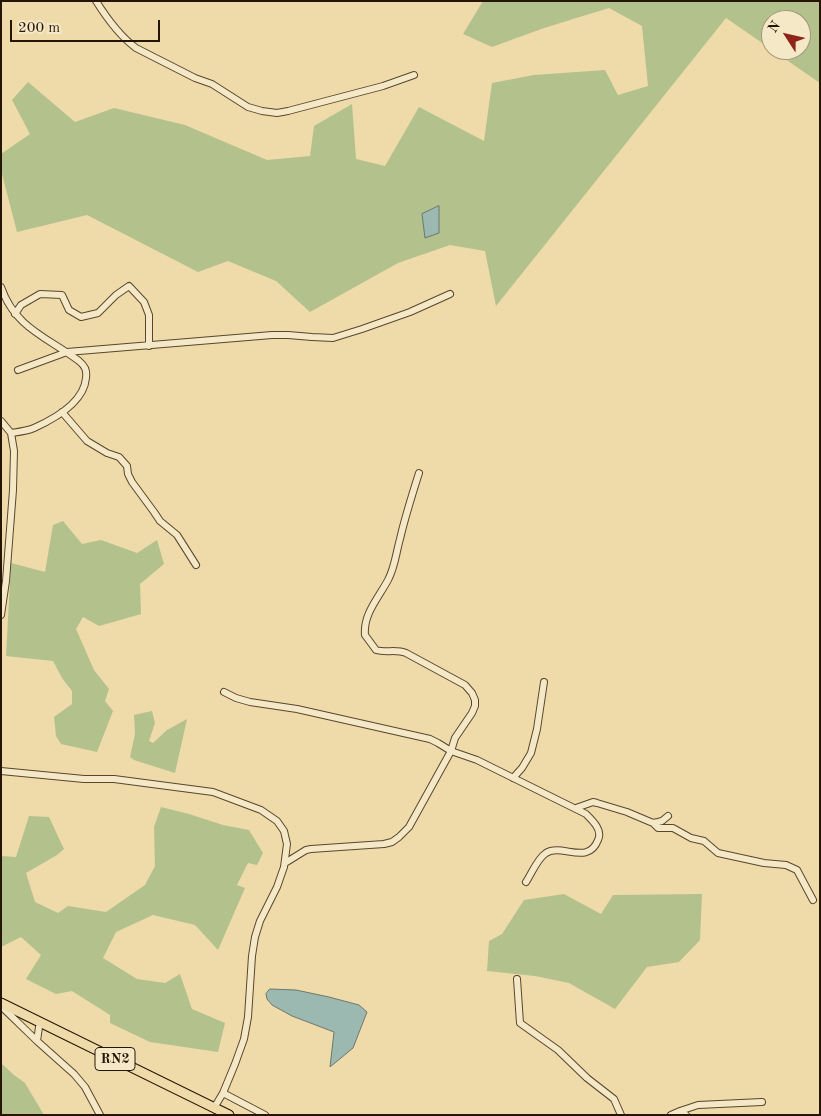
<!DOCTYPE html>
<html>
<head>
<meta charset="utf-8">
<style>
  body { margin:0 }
  #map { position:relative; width:821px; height:1116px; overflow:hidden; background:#eedba9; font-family:"Old Standard TT",serif }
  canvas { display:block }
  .frame { position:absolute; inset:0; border:2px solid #271504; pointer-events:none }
  .north { position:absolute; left:761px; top:10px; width:50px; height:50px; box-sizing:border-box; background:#f4e8c7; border:1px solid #a29479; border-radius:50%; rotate:305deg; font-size:14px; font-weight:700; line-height:20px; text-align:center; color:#271504 }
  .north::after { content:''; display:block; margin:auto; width:18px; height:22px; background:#8f2418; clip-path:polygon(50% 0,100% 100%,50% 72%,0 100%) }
  .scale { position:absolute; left:10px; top:20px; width:150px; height:22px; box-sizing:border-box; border:2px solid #271504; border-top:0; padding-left:6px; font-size:15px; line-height:18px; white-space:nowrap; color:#271504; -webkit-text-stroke:4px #f4e8c7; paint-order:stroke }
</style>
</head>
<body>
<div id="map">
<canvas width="821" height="1116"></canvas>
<div class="frame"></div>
<div class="north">N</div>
<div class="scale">200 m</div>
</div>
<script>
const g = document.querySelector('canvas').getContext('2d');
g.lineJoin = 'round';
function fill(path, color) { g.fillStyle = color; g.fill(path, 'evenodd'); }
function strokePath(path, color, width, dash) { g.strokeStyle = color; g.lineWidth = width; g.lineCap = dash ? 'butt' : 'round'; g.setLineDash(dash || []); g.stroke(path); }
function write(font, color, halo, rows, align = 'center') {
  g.font = font + ' "Old Standard TT",serif'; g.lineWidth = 4; g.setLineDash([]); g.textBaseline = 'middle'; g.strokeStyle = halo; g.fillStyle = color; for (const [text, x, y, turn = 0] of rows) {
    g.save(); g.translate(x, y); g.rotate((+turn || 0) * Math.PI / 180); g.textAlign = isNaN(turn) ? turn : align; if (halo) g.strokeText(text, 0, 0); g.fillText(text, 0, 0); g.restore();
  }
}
fill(new Path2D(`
  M483 1H820V83L772 50H801V20H771V49L726 18 496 306 485 251 450 245 398 263 310 312 276 281 228 261 198 272 87 215 17 232 1 170V154L30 134 12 100 28 82 75 122 114 108 185 125 267 160 310 156 314 126 352 104 356 159 385 166 419 107 484 141 492 83 534 75 605 70 618 95 648 86 642 26 609 8 544 28 492 47 463 34Z
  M63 521 82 544 101 540 137 553 157 540 164 564 140 584 141 614 99 626 83 617 76 629 94 670 109 689 105 701 113 711 97 752 61 744 56 736 54 717 72 704V691L62 678 53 661 6 656 11 563 45 572 53 525Z
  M152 711 155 723 149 741 153 743 167 730 187 719 175 773 134 760 130 757 135 734 134 715Z
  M161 807 189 814 223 825 249 830 263 853 257 865 248 863 237 885 245 888 218 950 195 925 153 915 116 932 103 958 137 979 165 983 180 974 192 1009 225 1023 218 1052 150 1042 110 1023V1015L72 991 56 994 26 979 41 955 21 937 1 947V856L16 857 29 816 49 817 64 849 57 855 26 873 35 902 58 913 68 906 106 912 145 885 155 866 154 827Z
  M564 894 601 914 613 895 702 894 700 940 679 962 647 967 615 1009 569 983 535 976 487 971 489 941 502 934 524 900Z
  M1 1063 14 1075 25 1083 44 1115H1Z`), '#b3c18d');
const water = new Path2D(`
  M439 206V233L425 238 422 214Z
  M270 989 296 990 329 997 359 1005 367 1012 353 1048 330 1067 334 1032 292 1016 272 1005 267 999 266 994Z`);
fill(water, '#9bb9b1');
strokePath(water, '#6d776c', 1);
const minor = new Path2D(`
  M96 1C106 17 121 37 136 48L195 78 212 84 248 107 262 111 277 113 288 111 383 86 414 75
  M1 287C15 328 47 337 79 361 85 366 87 370 86 378 84 402 54 419 34 428 27 431 18 432 11 433
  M15 314 21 305 40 294 62 295 69 310 81 317 98 313 116 295 129 286 144 302 149 315V346
  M18 370 67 352 272 335H288L312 337 333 338 362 329 410 312 450 294
  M62 412 87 441 107 453 119 457 127 466 128 474 132 482 154 512 160 521 177 535 196 565
  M1 421 11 433 14 451 13 490 6 581 1 615
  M224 692 236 698 250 702 297 709 430 739 438 743 451 751 477 760 586 814C592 820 603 830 598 840 588 866 562 843 546 853 537 859 532 873 526 882
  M1 771 84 779H114L213 792 261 810 277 821 284 831 287 844 284 867 277 887 260 921 255 937 252 956 248 1017 244 1039 235 1064 223 1093 214 1108
  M513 778 522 768 531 753 537 729 544 682
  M576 808 593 802 597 803 627 812 653 823 658 822 662 821 668 816
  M653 823 658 828H673L691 838 704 841 718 853 764 863 786 865 797 870 813 900
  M285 863 306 850 311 849 384 844 392 842 399 837 409 827 451 751 455 738 472 713 475 706V700L472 693 465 685 406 653C396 649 386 653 376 650L365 635C363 614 379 597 388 580 395 567 396 553 400 539 405 517 412 495 419 473
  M517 979 520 1023 558 1050 587 1078 614 1099 621 1115
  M2 1007 37 1041
  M42 1023 39 1027 37 1041 74 1074 85 1087 100 1115
  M223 1093 265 1115
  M680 1111 698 1105 762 1102
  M671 1115 680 1111 686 1115`);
const highway = new Path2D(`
  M1 1003 229 1115`);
strokePath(minor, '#59462d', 8);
strokePath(highway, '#271504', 11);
strokePath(minor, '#f4e8c7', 6);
strokePath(highway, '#eedba9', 9);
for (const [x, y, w] of [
  [115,1059,40]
]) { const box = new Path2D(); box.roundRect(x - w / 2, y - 11.5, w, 23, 4); g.fillStyle = '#f4e8c7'; g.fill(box); strokePath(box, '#271504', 1); }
write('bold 14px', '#271504', null, [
  ["RN2",115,1059]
]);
</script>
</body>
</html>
